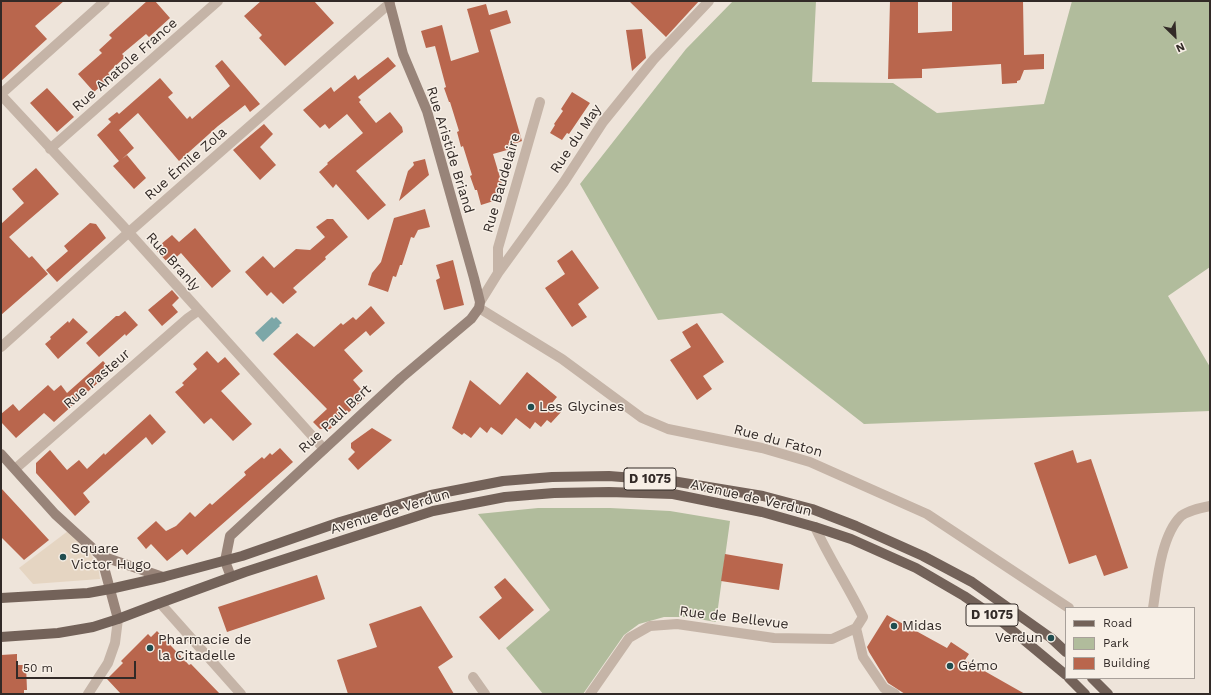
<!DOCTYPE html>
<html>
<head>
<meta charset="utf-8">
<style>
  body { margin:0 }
  #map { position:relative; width:1211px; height:695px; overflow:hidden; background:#eee4da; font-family:"Work Sans",sans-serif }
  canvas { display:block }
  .frame { position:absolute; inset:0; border:2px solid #322a27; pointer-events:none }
  .legend { position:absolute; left:1065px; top:607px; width:130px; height:72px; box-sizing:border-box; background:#f7efe6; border:1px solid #a8a09a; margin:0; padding:5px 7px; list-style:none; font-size:12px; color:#322a27 }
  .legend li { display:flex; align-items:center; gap:8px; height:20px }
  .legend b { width:20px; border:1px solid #a8a09a }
  .north { position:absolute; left:1155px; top:16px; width:40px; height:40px; -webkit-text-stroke:3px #f7efe6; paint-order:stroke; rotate:155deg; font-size:11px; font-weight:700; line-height:16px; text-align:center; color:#322a27 }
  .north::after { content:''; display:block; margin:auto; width:14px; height:18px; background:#322a27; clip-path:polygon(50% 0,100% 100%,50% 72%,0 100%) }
  .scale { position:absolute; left:16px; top:661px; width:120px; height:18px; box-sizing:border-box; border:2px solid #322a27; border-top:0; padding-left:5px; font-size:12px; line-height:14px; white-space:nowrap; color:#322a27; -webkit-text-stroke:3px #f7efe6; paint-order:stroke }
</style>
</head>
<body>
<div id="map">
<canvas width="1211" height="695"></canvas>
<div class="frame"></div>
<ul class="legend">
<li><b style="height:5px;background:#736259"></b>Road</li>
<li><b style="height:11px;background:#b1bc9c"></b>Park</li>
<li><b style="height:11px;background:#b9664d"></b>Building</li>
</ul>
<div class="north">N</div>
<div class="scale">50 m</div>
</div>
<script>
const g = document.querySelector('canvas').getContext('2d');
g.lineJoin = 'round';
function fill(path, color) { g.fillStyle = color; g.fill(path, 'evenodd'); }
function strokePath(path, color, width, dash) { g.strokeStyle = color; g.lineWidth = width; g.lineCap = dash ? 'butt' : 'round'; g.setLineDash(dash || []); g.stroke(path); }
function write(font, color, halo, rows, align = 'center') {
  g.font = font + ' "Work Sans",sans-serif'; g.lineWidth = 3; g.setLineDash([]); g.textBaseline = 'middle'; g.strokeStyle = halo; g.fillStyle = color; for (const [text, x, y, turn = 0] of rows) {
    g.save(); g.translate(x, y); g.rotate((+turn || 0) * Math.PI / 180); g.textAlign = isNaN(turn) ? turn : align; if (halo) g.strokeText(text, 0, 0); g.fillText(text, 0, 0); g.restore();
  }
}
fill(new Path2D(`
  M733 1H816L812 82 893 83 937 113 1044 104 1072 1H1210V267L1168 296 1210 367V411L864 424 722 313 658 320 580 184 686 49Z
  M538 508H610L670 511 730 521 716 622 687 617H664L639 624 624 635 583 694H543L506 648 550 610 478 514Z`), '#b1bc9c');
fill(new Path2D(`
  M68 531 87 548 98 566 100 579 33 584 19 568Z`), '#e5d5c2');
fill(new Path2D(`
  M272 317 274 319 276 317 282 323 279 325 280 326 263 342 255 333Z`), '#7ca7a8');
fill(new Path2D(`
  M1 1H64L35 26 47 39 1 81Z
  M147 1H155L170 18 149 37 146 34 122 54 125 57 108 73 111 77 94 92 78 74 102 53 99 50 112 38 109 35Z
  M261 1H314L334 23 285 66 259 38 262 35 244 16Z
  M629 1H699L666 37Z
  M890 1H918V33L952 31V1H1023L1024 55 1044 54V69L1024 70 1020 80 1017 81V83L1002 84 1001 64 922 69V78L888 79Z
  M486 4 489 15 507 10 511 23 490 30 522 141 514 144V148L493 154 502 184 499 185 503 198 481 205 477 190H475L470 176 472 175 463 146 461 147 457 132 459 131 450 102H449L444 88 446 87 435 46 426 48 421 31 442 25 451 61 479 52 467 9Z
  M642 29 646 58 632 71 626 30Z
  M388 57 396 66 358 97 361 100 359 102 376 123 390 112 402 127 403 132 356 171 386 205 368 220 336 184 333 188 319 172 328 164 327 163 363 133 347 114 329 129 325 124 320 128 303 110 331 87 334 92 355 75 358 80Z
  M222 60 260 104 250 112 245 105 218 126 179 161 138 113 119 130 134 148 122 159 127 155 146 178 134 189 113 166 119 161 97 135 111 122 108 119 117 112 119 114 160 78 173 93 168 97 187 119 190 116 192 119 230 86 215 66Z
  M47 88 74 117 57 132 30 103Z
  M572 92 590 103 569 134 567 133 562 140 550 133 555 125 554 124 563 111 561 109Z
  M264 124 273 134 260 147 276 165 260 180 233 150Z
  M425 159 429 175 399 201 408 171 414 165 413 162Z
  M36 168 59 194 9 237 29 258 32 256 48 274 1 315V224L24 203 12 189Z
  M425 209 430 227 418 230 414 238 411 237 402 265H400L396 277 393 276 388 292 368 285 372 273 381 262 394 218Z
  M327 219H333L348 237 325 257 326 259 293 288 297 292 283 304 271 292 267 296 245 272 263 256 274 268 296 249 310 250 325 237 316 227Z
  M90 223 96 224 106 238 57 282 46 270 68 251 64 246Z
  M195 228 231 271 212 288 181 253 169 264 155 249 172 235 179 242Z
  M572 250 599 288 578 304 587 317 572 327 545 288 565 274 557 261Z
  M453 260 464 305 444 310 436 280 440 278 436 265Z
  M172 290 179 298 172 305 178 312 162 326 148 310Z
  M371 306 385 323 370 336 366 331 344 350 363 371 353 380 367 396 330 429H320L313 422 327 409 273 354 297 333 314 347 341 323 343 325 353 317 356 320Z
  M125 311 138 325 126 336 125 334 99 357 86 343 116 316H119Z
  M73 318 88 332 58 359 45 344 51 339 50 337 68 321 69 323Z
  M697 323 724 362 703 376 712 389 697 400 670 360 691 347 682 332Z
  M207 351 218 363 225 357 240 374 221 391 252 424 233 441 211 418 204 424 175 392 184 385 182 383 197 369 193 364Z
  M103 361 112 370 54 422 44 413 16 438 1 422V414L13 404 19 411 48 385 54 391 61 385 67 393Z
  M527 372 557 397 552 403 562 411 551 423 547 420 541 427 535 422 530 429 516 418 502 435 491 427 487 433 480 427 471 438 464 433 462 435 452 428 470 380 500 405Z
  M150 414 166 432 152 445 146 437 83 493 90 502 75 516 36 473V463L50 450 67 470 79 460 87 469 104 453 105 455Z
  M372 428 392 440 358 470 348 459 355 452 351 448V443Z
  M280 448 293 462 187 555 182 549 167 561 151 544 146 549 137 538 156 521 166 531 176 526 190 512 195 517 210 503 212 505 246 475 244 472 262 457 264 459 270 453 272 455Z
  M1073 450 1077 463 1091 459 1128 568 1104 576 1096 555 1069 564 1034 463Z
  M1 488 49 540 24 560 1 537Z
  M725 554 783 564 779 590 721 581Z
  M317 575 325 599 227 632 218 607Z
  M505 578 534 610 499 640 479 617 502 598 494 587Z
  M421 606 453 657 438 667 454 694H348L337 660 377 647 369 624Z
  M887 615 947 648 951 642 969 654 965 660 1025 694H905L888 683 869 652 867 647Z
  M157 631 189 665 191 664 220 694H121L107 679 123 663 121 661 148 634 151 637Z
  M17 654V665H26L27 690H24V694H1V655Z`), '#b9664d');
strokePath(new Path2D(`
  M1 94 105 1
  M1 95 122 225 324 449
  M50 149 218 1
  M498 273V248L540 102
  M480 302 498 273 564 182 603 122 654 59 709 1
  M479 308 562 359 642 418 668 429 762 448 810 462 927 514 1069 608
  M1 347 128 233 390 3
  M15 469 188 318 198 311
  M160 603 241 694
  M1153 608C1157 582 1161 535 1181 516 1189 510 1200 508 1210 506
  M856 628 863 657 884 688 895 694
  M473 677 485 694
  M88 694 108 663 115 643 118 619
  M590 694 629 638 650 626 677 624 774 638 832 639 856 628 863 617C848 586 829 558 815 527`), '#c5b4a7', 10);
strokePath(new Path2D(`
  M1 454 55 514 101 556 118 619
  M101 556 163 577
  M231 577 225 561 230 536 401 378 471 319 479 308 480 302 474 278 427 111 403 54 389 1`), '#988479', 10);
strokePath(new Path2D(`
  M1 598 88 593 110 589 163 577 242 556 340 522 431 495 503 481 552 477 609 476 672 481 763 496 812 509 856 526 923 556 972 582 1051 638 1066 652
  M1 637 58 633 93 627 118 619 160 603 245 572 433 511 505 497 554 493 609 492 673 494 762 512 815 527 851 539 916 568 964 596 1001 621 1066 675
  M1069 678 1085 694
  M1092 678 1108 694`), '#736259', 10);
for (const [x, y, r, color] of [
  [531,407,4,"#214d4f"],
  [63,557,4,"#214d4f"],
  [894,626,4,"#214d4f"],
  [1051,638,4,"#214d4f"],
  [150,648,4,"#214d4f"],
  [950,666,4,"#214d4f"]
]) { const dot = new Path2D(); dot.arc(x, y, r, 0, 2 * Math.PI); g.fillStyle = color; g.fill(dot); strokePath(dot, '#f7efe6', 1.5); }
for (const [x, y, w] of [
  [650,479,52],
  [992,615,52]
]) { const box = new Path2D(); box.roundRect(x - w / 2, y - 11, w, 22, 3); g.fillStyle = '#f7efe6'; g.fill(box); strokePath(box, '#322a27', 1); }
write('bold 13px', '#322a27', null, [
  ["D 1075",650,479],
  ["D 1075",992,615]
]);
write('14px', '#322a27', '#f7efe6', [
  ["Rue Anatole France",125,65,-41],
  ["Rue du May",576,139,-56],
  ["Rue Aristide Briand",450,150,73],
  ["Rue Émile Zola",186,164,-41],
  ["Rue Baudelaire",502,183,-74],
  ["Rue Branly",173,262,48],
  ["Rue Pasteur",97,379,-41],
  ["Rue Paul Bert",335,419,-43],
  ["Rue du Faton",778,441,15],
  ["Avenue de Verdun",751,498,13],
  ["Avenue de Verdun",390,512,-17],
  ["Rue de Bellevue",734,618,7]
]);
write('14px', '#322a27', '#f7efe6', [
  ["Les Glycines",539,407],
  ["Square",71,549],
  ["Victor Hugo",71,565],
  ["Midas",902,626],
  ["Verdun",1043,638,"right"],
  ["Pharmacie de",158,640],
  ["la Citadelle",158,656],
  ["Gémo",958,666]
], 'left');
</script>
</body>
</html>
